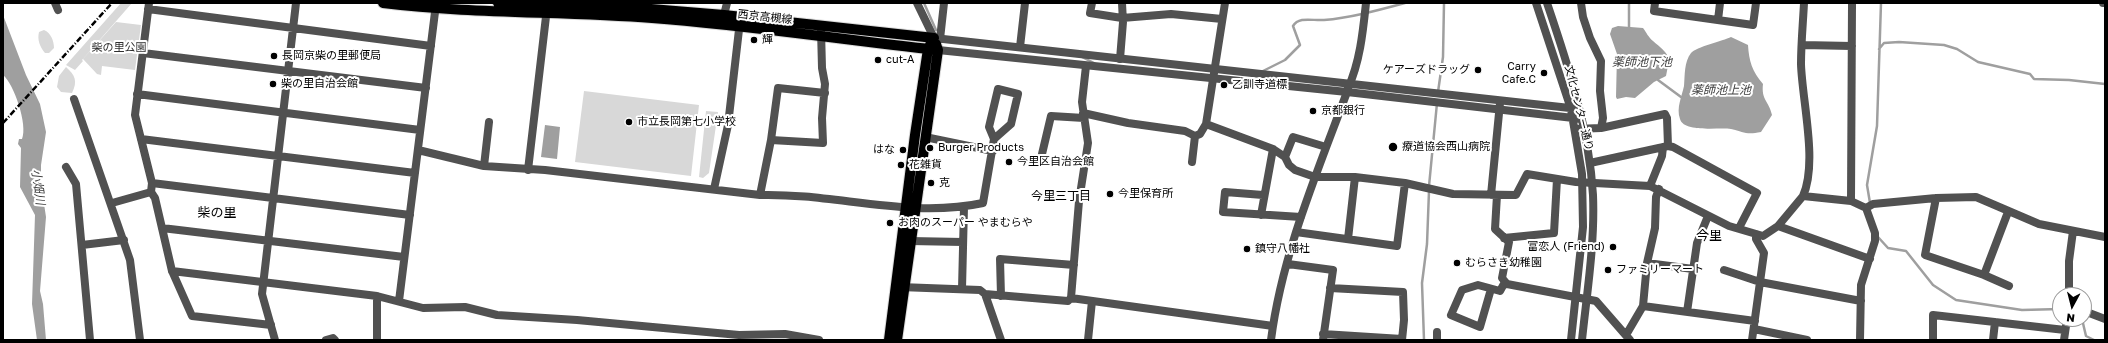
<!DOCTYPE html>
<html>
<head>
<meta charset="utf-8">
<style>
  body { margin:0 }
  #map { position:relative; width:2108px; height:343px; overflow:hidden; background:#fff; font-family:"Golos Text",sans-serif }
  canvas { display:block }
  .frame { position:absolute; inset:0; border:4px solid #000; pointer-events:none }
  .north { position:absolute; left:2052px; top:287px; width:40px; height:40px; box-sizing:border-box; background:#fff; border:1px solid #999; border-radius:50%; rotate:187deg; font-size:11px; font-weight:700; line-height:16px; text-align:center; color:#000 }
  .north::after { content:''; display:block; margin:auto; width:14px; height:18px; background:#000; clip-path:polygon(50% 0,100% 100%,50% 72%,0 100%) }
</style>
</head>
<body>
<div id="map">
<canvas width="2108" height="343"></canvas>
<div class="frame"></div>
<div class="north">N</div>
</div>
<script>
const g = document.querySelector('canvas').getContext('2d');
g.lineJoin = 'round';
function fill(path, color) { g.fillStyle = color; g.fill(path, 'evenodd'); }
function strokePath(path, color, width, dash) { g.strokeStyle = color; g.lineWidth = width; g.lineCap = dash ? 'butt' : 'round'; g.setLineDash(dash || []); g.stroke(path); }
function write(font, color, halo, rows, align = 'center') {
  g.font = font + ' "Golos Text","Noto Sans JP",sans-serif'; g.lineWidth = 4; g.setLineDash([]); g.textBaseline = 'middle'; g.strokeStyle = halo; g.fillStyle = color; for (const [text, x, y, turn = 0] of rows) {
    g.save(); g.translate(x, y); g.rotate((+turn || 0) * Math.PI / 180); g.textAlign = isNaN(turn) ? turn : align; if (halo) g.strokeText(text, 0, 0); g.fillText(text, 0, 0); g.restore();
  }
}
fill(new Path2D(`
  M121 3H132L82 60 83 61 75 70 66 65Z
  M116 22 141 25 135 70 102 66 101 75 97 74 83 59Z
  M44 30C51 33 54 41 54 48L49 53H45C40 47 37 40 39 32Z
  M66 67C75 75 78 81 72 93L61 92 57 87 59 76Z
  M584 91 699 105 691 176 575 162Z
  M706 111 718 112 709 173 703 178 699 177Z`), '#d8d8d8');
fill(new Path2D(`
  M3 15 26 75 40 104 46 132 41 165V184L46 217 40 291 43 304 46 340H37L32 304 35 215 20 187 21 148 18 144 19 139H22C28 125 14 84 3 75Z
  M1618 26 1643 28C1646 32 1649 38 1653 41 1669 55 1671 54 1666 76L1654 82 1635 98 1626 97 1617 99 1616 97 1617 54 1610 34 1612 28Z
  M1731 37 1748 45C1749 61 1752 71 1763 84 1761 100 1769 101 1772 115L1761 132C1746 135 1744 132 1731 129 1719 127 1684 133 1680 119 1676 108 1682 96 1684 86 1685 75 1684 62 1691 53 1696 47 1723 41 1731 37Z
  M545 125 560 127 557 159 541 157Z`), '#9f9f9f');
strokePath(new Path2D(`
  M924 3 936 30
  M1629 27V3
  M1879 49 1884 43 1899 42 1944 45 1957 49 1978 62 2030 74 2034 79 2069 80 2105 84
  M1082 57 1094 63
  M1261 72 1285 60 1300 45 1293 26C1299 16 1313 21 1324 20 1350 18 1379 10 1405 3
  M1658 80 1681 97
  M1438 92 1443 57 1444 3
  M1429 186 1437 103
  M1870 203 1867 185 1877 126 1881 3
  M1878 237 1888 248 1906 251 1933 285 1956 300 2022 310 2060 309
  M2082 319 2086 336 2094 340
  M1424 340 1422 283 1427 244 1429 191`), '#9f9f9f', 2.5);
const primary = new Path2D(`
  M383 3C472 14 562 11 652 18 748 25 842 40 938 50
  M498 3 651 9 724 15 934 38
  M889 340 915 135 928 49 931 43
  M897 340 938 50 936 44`);
strokePath(primary, '#dbdbdb', 12);
strokePath(new Path2D(`
  M55 3 58 10
  M149 3 135 115 152 183 151 192 155 198 172 271 192 316 271 325
  M917 3 934 38
  M1092 3 1090 13 1122 18 1171 14 1222 19
  M1581 3 1583 17 1590 38 1601 61 1600 91 1603 118 1601 128
  M1655 3 1654 11 1753 25 1756 3
  M1804 3C1803 23 1801 44 1801 64 1802 100 1818 163 1803 196L1851 201 1866 208 1875 233V241L1861 285 1860 340
  M2103 3H2105
  M148 9 431 46
  M723 19 727 3
  M1718 20 1720 3
  M940 39 944 3
  M1802 45 1852 46
  M1020 47 1025 3
  M143 53 426 88
  M1120 59 1123 22 1122 3
  M137 94 420 130
  M74 99 130 260 140 340
  M1083 113 1128 123 1185 131 1195 136
  M1206 124 1273 149 1285 157 1289 165 1295 170 1315 177H1355L1405 183 1453 194 1516 195 1527 174 1576 182 1650 186 1662 156 1663 147
  M1575 129 1601 128 1665 114 1667 118 1668 146
  M925 137 993 151
  M141 139 415 173
  M771 140 823 143 822 118 825 84 822 68 821 30
  M418 150 484 166 545 170 760 195C835 193 908 219 983 203L994 139 989 127 998 89 1018 94 1011 124 994 139
  M1042 154 1051 116 1084 118
  M1285 157 1293 137 1326 147
  M1192 162 1195 136 1200 134 1206 124 1225 3
  M1590 163 1668 146 1673 147 1757 193 1739 228
  M484 166 489 122
  M66 167 76 184 90 340
  M528 170 547 8
  M152 183 410 215
  M1650 186 1729 226 1763 236 1778 226 1803 196
  M714 189 728 125 740 21
  M760 195 771 140 778 88 825 93
  M1263 195 1225 192 1223 212 1301 217
  M1491 195 1500 103
  M1497 195 1495 229 1509 242 1502 278 1507 284 1596 301 1630 340
  M1936 198 1925 255 1984 275 2009 286
  M1851 201 1852 3
  M112 203 151 192
  M1866 208 1873 204 1936 198 1976 197 2039 224 2105 237
  M1261 215 1273 149
  M1778 226 1870 259
  M162 228 404 257
  M1296 232 1397 246 1405 183
  M1504 238 1554 233 1557 179
  M1348 239 1355 177
  M910 241 963 242
  M82 245 124 240
  M1647 263 1693 269
  M1288 264 1333 270 1323 340
  M1724 270 1760 282 1861 301
  M172 271 377 296 423 308 465 307 497 315 577 320 739 335 785 334 819 340
  M1984 275 2008 212
  M900 287 980 290 985 294 1068 301 1071 298 1273 326
  M1330 288 1403 292 1404 320 1402 340
  M962 289 964 207
  M1491 289 1480 327 1451 315 1462 290 1478 285 1500 291 1505 282
  M985 294 1001 340
  M2069 295V261L2073 231
  M1001 296 1000 259 1074 265
  M1071 298 1079 201 1088 143 1082 102 1086 66
  M399 301 436 4
  M1643 306 1755 321
  M2084 311 2105 319
  M1687 312 1697 243 1708 216
  M1754 329 1807 340
  M1437 332V340
  M1323 334 1402 339
  M1626 335 1643 306 1647 263 1655 228 1656 197 1659 189
  M275 340 262 294 296 3
  M326 340 333 338 335 340
  M377 340V296
  M1088 340 1092 301
  M1271 340C1282 254 1317 173 1347 92
  M1752 340 1764 253 1756 239V234
  M1933 340V315L2065 330
  M1993 340 1995 322
  M2064 340 2067 319`), '#515151', 8);
strokePath(new Path2D(`
  M1536 3 1571 109 1582 174 1583 227 1571 340
  M1547 3C1568 65 1589 128 1593 195 1595 243 1587 292 1582 340
  M934 38 1579 109
  M938 50 1347 92 1582 119
  M1348 88C1360 62 1363 31 1366 3`), '#515151', 8);
strokePath(primary, '#000', 10);
strokePath(new Path2D(`
  M3 123 112 3`), '#000', 2.5, [6, 2, 1, 2]);
for (const [x, y, r, color] of [
  [754,40,4,"#000"],
  [274,56,4,"#000"],
  [878,60,4,"#000"],
  [1478,70,4,"#000"],
  [1544,73,4,"#000"],
  [273,84,4,"#000"],
  [1224,85,4,"#000"],
  [1313,111,4,"#000"],
  [629,122,4,"#000"],
  [1393,147,5,"#000"],
  [930,148,4,"#000"],
  [903,150,4,"#000"],
  [1009,162,4,"#000"],
  [901,165,4,"#000"],
  [931,183,4,"#000"],
  [1110,194,4,"#000"],
  [890,223,4,"#000"],
  [1613,247,4,"#000"],
  [1247,249,4,"#000"],
  [1457,263,4,"#000"],
  [1608,270,4,"#000"]
]) { const dot = new Path2D(); dot.arc(x, y, r, 0, 2 * Math.PI); g.fillStyle = color; g.fill(dot); strokePath(dot, '#fff', 1.5); }
write('11px', '#000', '#fff', [
  ["西京高槻線",765,17,6],
  ["文化センター通り",1579,108,76]
]);
write('11px', '#000', '#fff', [
  ["輝",762,40],
  ["長岡京柴の里郵便局",282,56],
  ["cut-A",886,60],
  ["Carry",1536,67,"right"],
  ["Cafe.C",1536,80,"right"],
  ["ケアーズドラッグ",1470,70,"right"],
  ["柴の里自治会館",281,84],
  ["乙訓寺道標",1232,85],
  ["京都銀行",1321,111],
  ["市立長岡第七小学校",637,122],
  ["療道協会西山病院",1402,147],
  ["Burger Products",938,148],
  ["はな",895,150,"right"],
  ["今里区自治会館",1017,162],
  ["花雑貨",909,165],
  ["克",939,183],
  ["今里保育所",1118,194],
  ["お肉のスーパー やまむらや",898,223],
  ["富恋人 (Friend)",1605,247,"right"],
  ["鎮守八幡社",1255,249],
  ["むらさき幼稚園",1465,263],
  ["ファミリーマート",1616,270]
], 'left');
write('11px', '#2f2f2f', '#fff', [
  ["柴の里公園",119,48]
]);
write('italic 12px', '#404040', '#fff', [
  ["薬師池下池",1642,62],
  ["薬師池上池",1721,90],
  ["小畑川",38,187,82]
]);
write('12px', '#000', '#fff', [
  ["今里三丁目",1061,196]
]);
write('13px', '#000', '#fff', [
  ["柴の里",217,213],
  ["今里",1709,236]
]);
</script>
</body>
</html>
